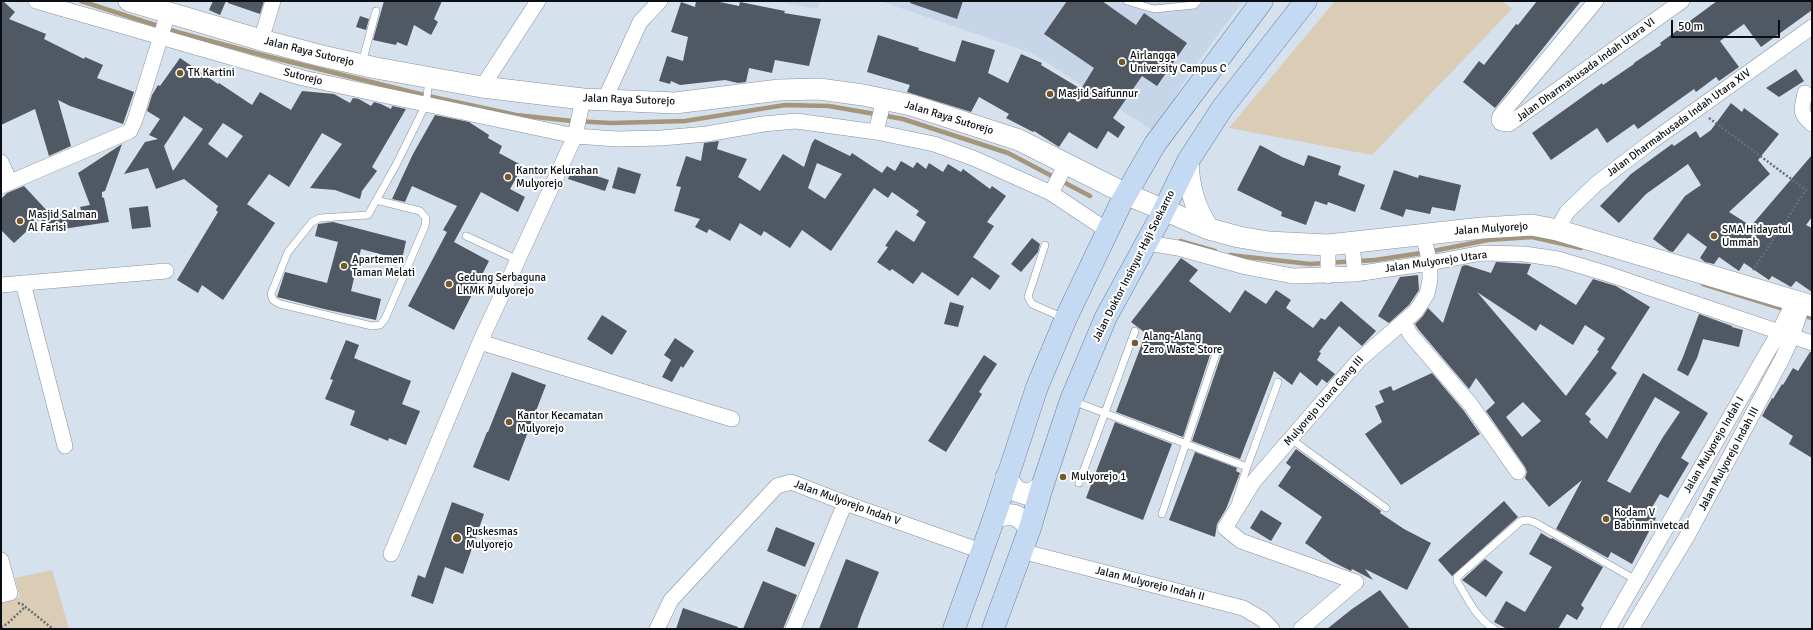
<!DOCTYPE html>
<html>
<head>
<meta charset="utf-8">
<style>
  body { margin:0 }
  #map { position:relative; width:1813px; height:630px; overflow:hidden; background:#d6e1ee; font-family:Signika,sans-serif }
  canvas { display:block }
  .frame { position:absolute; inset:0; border:2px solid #0b0f13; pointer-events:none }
  .scale { position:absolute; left:1671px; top:20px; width:109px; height:18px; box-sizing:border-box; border:2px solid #0b0f13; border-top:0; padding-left:5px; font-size:12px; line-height:14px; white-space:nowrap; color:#0b0f13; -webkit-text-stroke:3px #fff; paint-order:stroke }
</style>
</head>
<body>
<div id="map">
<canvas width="1813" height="630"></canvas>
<div class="frame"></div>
<div class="scale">50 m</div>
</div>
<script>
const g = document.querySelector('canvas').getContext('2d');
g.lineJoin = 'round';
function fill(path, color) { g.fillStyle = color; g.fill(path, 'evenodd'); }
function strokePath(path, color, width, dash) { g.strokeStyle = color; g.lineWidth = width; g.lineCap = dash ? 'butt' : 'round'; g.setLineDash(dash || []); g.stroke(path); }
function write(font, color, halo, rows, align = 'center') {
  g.font = font + ' Signika,sans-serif'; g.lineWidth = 4; g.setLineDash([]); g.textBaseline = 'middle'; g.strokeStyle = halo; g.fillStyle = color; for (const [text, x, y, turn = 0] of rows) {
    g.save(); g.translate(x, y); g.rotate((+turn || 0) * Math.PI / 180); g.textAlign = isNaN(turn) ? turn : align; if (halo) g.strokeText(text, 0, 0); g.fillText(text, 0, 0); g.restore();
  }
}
fill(new Path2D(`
  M775 1H820L818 9Z
  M880 1H1243L1191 71 1154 131 1032 53Z`), '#c6d5e8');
fill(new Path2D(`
  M1335 1H1502L1512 9 1372 155 1229 128Z
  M52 570 69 629H1V602L20 597 15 578Z`), '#daccb5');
strokePath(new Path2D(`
  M81 1 177 32 266 56 428 96 516 115 572 121 611 123 685 121 785 105 829 106 903 119 1008 153 1090 196
  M1180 241 1215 251
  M1230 255 1310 264 1375 260 1428 252 1488 240 1532 237 1581 248
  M1703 284 1787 310
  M1802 315 1812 318`), '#a5957a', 4.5);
fill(new Path2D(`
  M1 1H3L15 12 9 19 46 34 44 39 84 59 85 57 103 65 97 78 134 92 123 124 70 106 58 100 71 146 49 156 35 109 1 125Z
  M213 1H226L220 15 209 10Z
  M228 1H264L260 14 228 3Z
  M384 1H442L434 19 438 22 431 35 414 25 407 46 397 42 396 45 373 40Z
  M696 1H715L739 6 740 2 785 11 784 13 821 19 809 66 775 60 772 73 749 68 746 82 738 83 725 80 680 85 671 81 670 84 659 81 667 56 683 61 688 37 671 32 681 2 695 7Z
  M911 1H963L957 19 910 3Z
  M1067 1H1102L1136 25 1144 13 1187 43 1157 86 1142 76 1113 118 1125 127 1118 138 1108 131 1097 149 1069 132 1059 147 1034 131 1033 132 1006 118 1009 114 979 97 971 112 907 92 910 85 867 72 878 35 919 48 918 50 955 62 962 40 995 50 988 73 1008 83 1021 54 1042 63 1041 65 1081 89 1094 68 1044 34Z
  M1537 1H1581L1495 108 1463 82 1479 61 1484 65 1516 24 1518 25Z
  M1717 1H1812V10L1761 47 1744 24 1720 41 1739 67 1719 81 1716 77 1696 92 1694 89 1638 129 1634 124 1607 143 1597 128 1551 160 1532 133 1602 83 1603 85 1634 64V63L1661 45 1660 43Z
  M360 16 369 19 366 30 356 27Z
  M180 58 218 84 219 83 252 105 260 92 291 110 302 91 334 94 350 103 353 98 359 99 371 106 374 102 381 104 391 109 392 106 406 109 372 167 377 171 362 191 360 199 335 190 310 188 342 144 322 133 289 187 269 174 247 204 275 223 223 300 202 285 198 293 177 280 218 212 216 210 218 206 184 179 156 189 148 168 124 174 145 142 158 139 149 135 160 119 147 111 152 95 158 85 160 86ZM184 116 203 129 173 171 164 146ZM223 123 243 136 227 158 208 144Z
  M1796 69 1804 81 1779 97 1766 88Z
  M1731 103 1742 112 1744 108 1779 134 1758 160 1770 174 1729 212 1751 226 1812 155V217L1806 225 1812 228V292L1796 281 1791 287 1772 276 1769 280 1744 263 1739 271 1719 257 1714 264 1705 262 1700 258 1707 247 1688 233 1673 252 1669 251 1653 239 1685 196 1701 185 1688 164 1646 194 1619 223 1600 206 1631 174 1672 144 1674 146 1696 131 1700 138 1711 130Z
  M435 115 469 122 489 135 488 138 502 146 499 153 523 166 510 189 525 197 518 212 481 192 454 242 489 261 454 330 408 306 447 232 443 230 457 206 412 186 405 202 392 199 413 154Z
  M815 139 850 156 852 153 882 173 887 166 895 171 901 161 913 168 917 162 926 169 929 163 943 172 948 164 961 172 963 169 990 189 992 186 1006 196 987 222 994 226 973 257 1000 276 990 290 972 277 958 296 922 272 913 284 892 269 890 271 877 262 888 247 885 246 896 230 914 242 926 222 916 215 919 211 892 192 888 198 874 188 831 251 802 230 790 248 764 231 761 236 740 223 730 241 709 229 707 233 695 227 700 219 674 211 681 187 676 186 686 156 701 161 704 143 719 141 717 149 747 159 738 177 760 191 783 154 804 167 812 143ZM817 163 842 174 825 199 808 188Z
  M122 144 105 191 102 192V197L104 198 109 222 63 229 62 226 44 230 41 218 14 243 1 230V199L7 193 24 186 51 215 81 210 80 207 90 205 78 173Z
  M1260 145 1282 157 1304 166 1308 155 1341 166 1338 175 1365 185 1355 212 1328 202 1327 205 1315 201 1306 225 1281 216 1282 212 1237 190Z
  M618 167 641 174 635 194 612 188Z
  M572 168 609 180 605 191 568 179Z
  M1394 170 1418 178 1419 175 1461 185 1455 211 1432 207 1430 214 1406 209 1403 217 1380 209Z
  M148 206 151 227 132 229 129 208Z
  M333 222 406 241 402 260 361 249 351 291 381 299 376 320 324 309 277 297 285 272 327 283 338 242 315 236 318 224Z
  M1032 238 1040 244 1038 252 1021 272 1011 264Z
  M1181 258 1198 270 1189 281 1230 313 1245 290 1266 304 1276 290 1291 300 1286 308 1313 328 1321 318 1325 320 1341 301 1376 331 1362 346 1339 326 1319 352 1321 353 1317 360 1335 374 1327 383 1322 379 1317 386 1300 372 1292 385 1274 371 1240 459 1192 441 1221 356 1218 349H1215L1211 352 1183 437 1116 412 1143 341 1148 335 1131 322Z
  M1496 262 1531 264 1527 274 1576 305 1593 279 1616 286 1650 307 1611 368 1617 373 1585 414 1591 419 1589 422 1607 439 1643 373 1708 413 1681 458 1689 463 1668 498 1660 494 1648 514 1656 518 1632 564 1611 552 1608 558 1556 529 1582 480 1549 507 1525 478 1527 472 1525 467 1486 411 1495 403 1476 378 1469 389 1418 329 1415 324 1423 316 1428 308 1443 323 1462 266 1466 265 1491 273ZM1477 292 1536 331 1540 324 1573 345 1585 325 1605 338 1597 350 1599 351 1566 396ZM1655 397 1680 412 1663 437 1630 493 1607 481ZM1523 402 1541 421 1522 437 1506 417Z
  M1418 275 1419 290 1409 305 1389 323 1378 316 1400 277Z
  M950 302 964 306 958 327 944 324Z
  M1699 314 1732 326V327L1743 330 1739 347 1703 339 1697 358 1688 376 1677 370 1683 357Z
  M602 315 627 331 612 355 587 339Z
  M675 338 694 351 683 368 681 366 672 382 662 377 671 360 664 355Z
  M346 340 359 345 354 358 411 381 402 404 420 411 406 445 389 438 388 441 350 425 355 411 325 399 333 380 330 379Z
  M1810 352H1812V458L1789 444 1793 436 1762 416 1772 398 1773 399 1782 384 1783 385 1793 368 1798 371Z
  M984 355 997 364 979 392 982 394 946 452 928 441Z
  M512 372 546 385 509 481 473 467 487 432H488Z
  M1432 373 1464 411 1480 434 1401 485 1365 434 1382 422 1375 406 1384 402 1379 391 1391 386 1393 391Z
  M1115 422 1172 444 1143 520 1086 498Z
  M1296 449 1381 511 1380 513 1404 529 1431 543 1407 590 1365 569 1373 580 1352 569 1351 571 1331 561 1305 543 1322 517 1278 486 1291 467 1286 463Z
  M1195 452 1237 468 1236 471 1240 473 1226 509 1217 524 1215 537 1169 520Z
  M1504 501 1518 517 1452 576 1438 560Z
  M452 502 484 514 463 574 445 567 433 604 411 596 418 575 425 578Z
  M1261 510 1282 523 1271 541 1250 528Z
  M776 527 815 543 805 567 767 551Z
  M1541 533 1551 539 1552 538 1603 567 1581 605 1584 608 1577 620 1567 614 1558 629H1507L1494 622 1506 601 1525 612 1552 567 1529 554Z
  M846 559 879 572 861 617 857 629H819Z
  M1485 559 1503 572 1486 597 1462 580Z
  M763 581 797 595 783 629H743Z
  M1380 590 1410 629H1327L1352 609Z
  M683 608 738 627V629H676Z`), '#4f5863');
const lane = new Path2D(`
  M1127 1 1154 9 1194 5 1198 1
  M362 63 376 11
  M376 200 420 211 426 218 425 226 385 319 380 325 372 326 280 304 273 300 271 294 288 252 312 222 320 218 368 215 397 163 426 104 429 80
  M466 236 518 260
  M1045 245 1028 297 1032 304 1064 318
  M1073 401 1247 467 1278 382
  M1291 439 1386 508
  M1079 483 1135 331
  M1236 501 1247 467
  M1162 514 1216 354
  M1494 629C1476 618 1468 599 1457 581V577L1521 521 1528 520 1536 523 1636 580`);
const street = new Path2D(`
  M36 1 303 78 575 136 617 139 661 138 707 134 763 124 796 121 876 132 934 144 973 158 1051 193 1108 231
  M1596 1 1500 116 1499 120 1501 123 1509 124 1682 1
  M261 40 273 1
  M482 87 538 1
  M1805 93C1802 109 1798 113 1812 124
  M605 99 640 22 660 1
  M876 132 884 99
  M1 162 10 182
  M1 186 130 131 135 120 168 13
  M1051 193 1066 164
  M1557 230 1567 212 1596 184 1651 142 1812 27
  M1147 243 1178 248 1246 267 1293 276 1355 274 1430 263 1482 253 1524 254 1558 259 1608 274 1812 343
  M1352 243 1355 274
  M1328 245V276
  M23 283 65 446
  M1 285 166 271
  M1404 322 1410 334 1471 405 1518 472
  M480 342 575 136 583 99
  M1021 551 1243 608 1262 619 1272 629
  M391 554 480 342 732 419
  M1 560 10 593 1 595
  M657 629 671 600 777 486 791 482 845 503 981 551
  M793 629 845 503
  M1301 629 1356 582 1241 541 1225 528 1254 481 1359 360 1416 311 1427 294 1430 280V263L1423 235
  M1608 629 1779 332 1794 301
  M1631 629 1689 533 1782 359 1792 337 1803 303`);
const secondary = new Path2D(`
  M129 1 261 40 322 56 376 68 482 87 583 99 675 103 779 90 819 89 863 95 911 105 1019 140 1126 194 1209 229 1239 237 1268 242 1328 245 1482 228 1532 225 1557 230 1812 306
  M1188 161C1189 187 1194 207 1209 229
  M1006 477 1016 491 1029 495 1042 487
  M994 518C1012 512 1017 513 1030 528`);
const primary = new Path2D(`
  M954 629 994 518 1037 387 1066 318 1121 203 1155 144 1262 1
  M993 629 1030 528 1042 487 1071 400 1106 317 1160 218 1188 161 1223 107 1306 1`);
strokePath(lane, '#86909c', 8);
strokePath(street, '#86909c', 16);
strokePath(secondary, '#86909c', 22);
strokePath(primary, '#6a819e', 23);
strokePath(new Path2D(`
  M1709 118 1806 190 1753 270
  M18 603 22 604 53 629
  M1 627 7 624 25 607`), '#676e76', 2.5, [2, 2]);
strokePath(lane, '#fff', 7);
strokePath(street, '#fff', 15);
strokePath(secondary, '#fff', 21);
strokePath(primary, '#c4d9f2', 22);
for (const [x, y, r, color] of [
  [1122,62,4,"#74592b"],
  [180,73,4,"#74592b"],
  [1050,94,4,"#74592b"],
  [508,177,4,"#74592b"],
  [20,221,4,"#74592b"],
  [1714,236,4,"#74592b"],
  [344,266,4,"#74592b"],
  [449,284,4,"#74592b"],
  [1135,343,4,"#74592b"],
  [509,422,4,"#74592b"],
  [1063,477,4,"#74592b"],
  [1606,519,4,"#74592b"],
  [457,538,5,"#74592b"]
]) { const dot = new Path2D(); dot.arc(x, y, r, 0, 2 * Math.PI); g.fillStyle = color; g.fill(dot); strokePath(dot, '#fff', 1.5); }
write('11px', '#0b0f13', '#fff', [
  ["Jalan Raya Sutorejo",309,52,14],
  ["Jalan Dharmahusada Indah Utara VI",1586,70,-36],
  ["Sutorejo",303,77,14],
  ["Jalan Raya Sutorejo",629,100,2],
  ["Jalan Raya Sutorejo",949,118,17],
  ["Jalan Dharmahusada Indah Utara XIV",1679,123,-36],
  ["Jalan Mulyorejo",1491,229,-4],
  ["Jalan Mulyorejo Utara",1436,262,-8],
  ["Jalan Doktor Insinyur Haji Soekarno",1134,266,-63],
  ["Mulyorejo Utara Gang III",1324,401,-49],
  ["Jalan Mulyorejo Indah I",1714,445,-60],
  ["Jalan Mulyorejo Indah III",1729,459,-62],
  ["Jalan Mulyorejo Indah V",847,503,20],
  ["Jalan Mulyorejo Indah II",1150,584,14]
]);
write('11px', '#0b0f13', '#fff', [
  ["Airlangga",1130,56],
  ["University Campus C",1130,69],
  ["TK Kartini",188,73],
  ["Masjid Saifunnur",1058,94],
  ["Kantor Kelurahan",516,171],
  ["Mulyorejo",516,184],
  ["Masjid Salman",28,215],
  ["Al Farisi",28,228],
  ["SMA Hidayatul",1722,230],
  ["Ummah",1722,243],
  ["Apartemen",352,260],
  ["Taman Melati",352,273],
  ["Gedung Serbaguna",457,278],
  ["LKMK Mulyorejo",457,291],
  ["Alang-Alang",1143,337],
  ["Zero Waste Store",1143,350],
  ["Kantor Kecamatan",517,416],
  ["Mulyorejo",517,429],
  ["Mulyorejo 1",1071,477],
  ["Kodam V",1614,513],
  ["Babinminvetcad",1614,526],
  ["Puskesmas",466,532],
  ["Mulyorejo",466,545]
], 'left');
</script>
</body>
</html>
